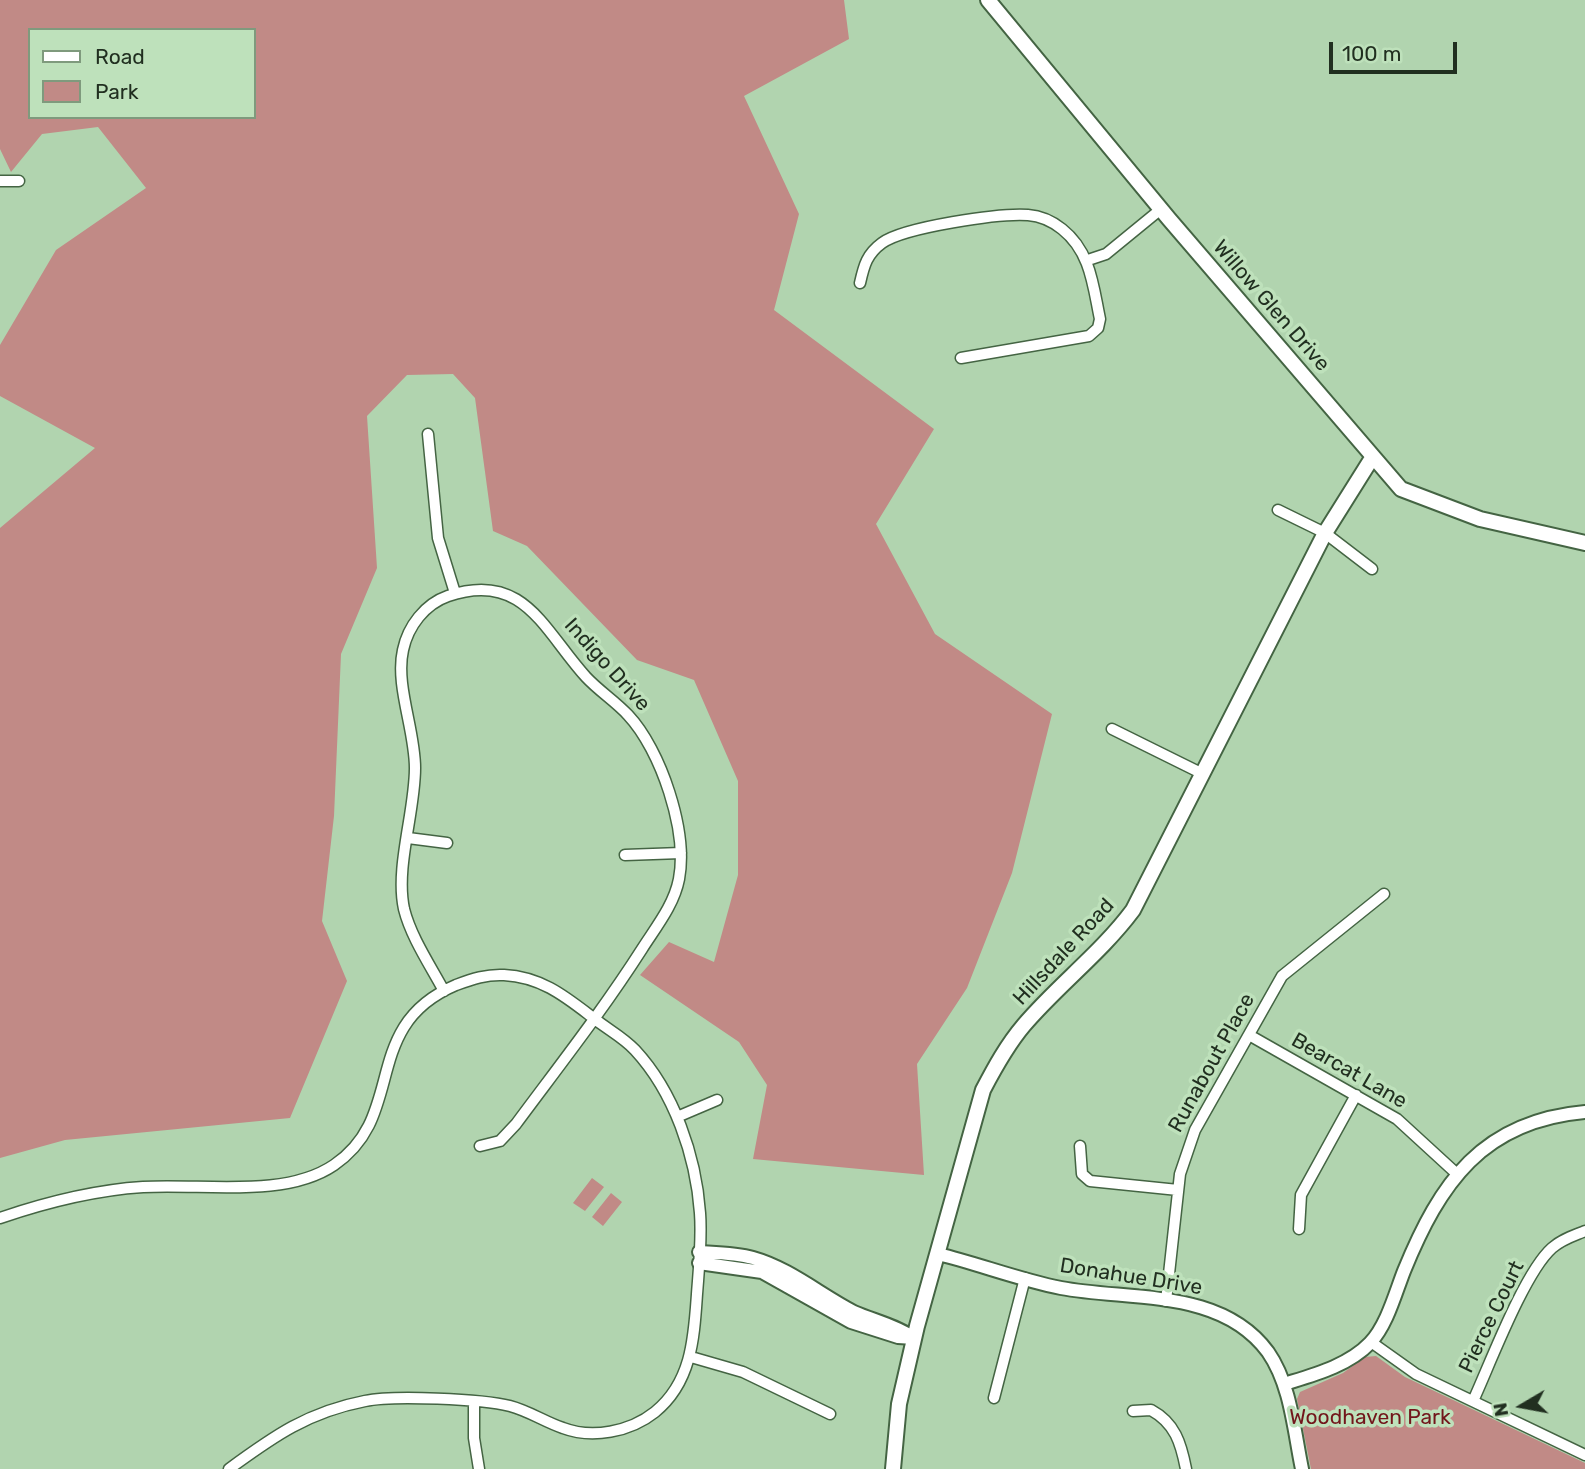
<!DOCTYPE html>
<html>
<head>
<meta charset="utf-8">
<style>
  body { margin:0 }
  #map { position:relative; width:1585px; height:1469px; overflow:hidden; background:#b1d4af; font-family:Rubik,sans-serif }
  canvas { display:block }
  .legend { position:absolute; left:28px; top:28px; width:228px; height:91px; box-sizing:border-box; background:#bee1bb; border:2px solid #7f9a7d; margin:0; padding:9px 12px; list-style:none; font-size:21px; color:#212f20 }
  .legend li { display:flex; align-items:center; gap:14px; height:35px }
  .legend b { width:35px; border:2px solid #7f9a7d }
  .north { position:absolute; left:1487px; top:1371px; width:70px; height:70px; -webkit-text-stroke:5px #bee1bb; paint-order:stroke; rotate:260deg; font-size:19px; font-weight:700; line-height:28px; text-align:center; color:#212f20 }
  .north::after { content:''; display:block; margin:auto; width:24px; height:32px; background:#212f20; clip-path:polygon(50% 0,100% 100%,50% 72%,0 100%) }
  .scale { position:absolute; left:1329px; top:42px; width:128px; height:32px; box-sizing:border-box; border:4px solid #212f20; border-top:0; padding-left:9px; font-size:21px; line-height:24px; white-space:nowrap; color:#212f20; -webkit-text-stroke:5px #bee1bb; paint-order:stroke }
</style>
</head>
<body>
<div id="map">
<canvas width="1585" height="1469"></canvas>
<ul class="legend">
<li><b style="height:9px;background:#fff"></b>Road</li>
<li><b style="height:19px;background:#c18a86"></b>Park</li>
</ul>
<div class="north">N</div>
<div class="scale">100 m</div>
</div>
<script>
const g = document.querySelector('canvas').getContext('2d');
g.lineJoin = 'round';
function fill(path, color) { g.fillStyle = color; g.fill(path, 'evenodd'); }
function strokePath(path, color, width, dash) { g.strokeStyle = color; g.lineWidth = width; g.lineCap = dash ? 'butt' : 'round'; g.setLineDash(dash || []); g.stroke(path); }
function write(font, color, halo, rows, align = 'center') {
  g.font = font + ' Rubik,sans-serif'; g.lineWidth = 7; g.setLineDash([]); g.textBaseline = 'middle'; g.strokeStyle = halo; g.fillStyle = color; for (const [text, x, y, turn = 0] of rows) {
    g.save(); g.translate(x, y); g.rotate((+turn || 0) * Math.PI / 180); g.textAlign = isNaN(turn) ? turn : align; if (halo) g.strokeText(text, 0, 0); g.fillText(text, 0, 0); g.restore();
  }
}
fill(new Path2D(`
  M0 0H844L849 39 744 96 799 214 774 310 934 429 876 524 935 634 1052 714 1012 873 967 988 917 1064 924 1175 753 1159 767 1085 739 1042 640 975 669 942 714 962 738 875V781L694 680 637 660 527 546 493 531 475 398 453 374 407 375 367 416 377 568 341 654 334 816 322 921 347 981 290 1118 65 1140 0 1158V528L95 448 0 396V345L56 250 146 188 98 127 42 134 11 172 0 149ZM30 30H254V117H30Z
  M592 1178 604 1187 585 1211 573 1203Z
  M611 1193 622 1202 603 1226 592 1217Z
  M1376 1356 1405 1377 1585 1463V1469H1311L1297 1399 1300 1392 1343 1373 1365 1357Z`), '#c18a86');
const minor = new Path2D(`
  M0 181H19
  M1088 260 1106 254 1161 209
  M860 283C864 265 867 254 882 243 904 227 1000 213 1028 215 1041 216 1052 221 1062 229 1091 252 1093 286 1100 319L1098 328 1089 336 961 358
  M428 434 438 538 455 593
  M1278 510 1325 533 1372 569
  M1112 729 1203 774
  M408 838 447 843
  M625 855 681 853
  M444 991C430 965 411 937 404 909 395 867 415 812 415 768 415 730 395 685 403 650 408 626 425 604 448 596 524 570 544 631 586 677 599 691 615 701 628 715 661 750 688 831 679 879 674 905 656 927 642 949 603 1010 559 1066 516 1124L500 1141 480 1146
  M1249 1035 1397 1119 1457 1174
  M677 1117 717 1100
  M1080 1146 1082 1174 1090 1181 1178 1190
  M0 1218C44 1203 96 1190 143 1187 201 1183 284 1199 334 1165 408 1115 359 1026 456 985 472 979 487 974 504 975 543 977 567 998 596 1020 609 1030 624 1038 635 1050 674 1092 696 1156 700 1213 702 1239 699 1267 697 1294 694 1337 692 1382 655 1412 630 1432 592 1439 563 1428 545 1422 529 1411 510 1406 482 1399 393 1395 365 1401 308 1412 274 1436 229 1469
  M1299 1229 1301 1195 1356 1095
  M1166 1301 1180 1174 1195 1130 1282 976 1384 894
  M1371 1342 1416 1374 1585 1455
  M691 1357 743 1372 830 1414
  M994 1398 1025 1278
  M1473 1401C1490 1364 1524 1273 1552 1248 1562 1239 1573 1236 1585 1231
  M474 1403V1438L479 1469
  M1133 1411 1151 1410C1175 1423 1181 1443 1186 1469`);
const tertiary = new Path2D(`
  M938 1254C979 1264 1020 1280 1061 1288 1131 1301 1221 1288 1268 1352 1291 1385 1294 1431 1302 1469
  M699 1263 762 1272 851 1322 898 1337 914 1338C895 1325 875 1321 854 1312 821 1295 789 1268 753 1258 736 1253 717 1253 699 1252
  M1284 1384C1313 1375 1348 1366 1370 1343 1387 1325 1395 1294 1404 1271 1440 1183 1482 1121 1585 1112`);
const secondary = new Path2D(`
  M988 0 1169 219 1401 489 1480 519 1585 543
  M893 1469 899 1404 917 1326 983 1090C995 1067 1007 1045 1024 1025 1058 985 1101 953 1133 910L1325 533 1372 458`);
strokePath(minor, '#446443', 13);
strokePath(tertiary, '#446443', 16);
strokePath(secondary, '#446443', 18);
strokePath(minor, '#fff', 10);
strokePath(tertiary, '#fff', 12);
strokePath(secondary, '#fff', 14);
write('21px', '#212f20', '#bee1bb', [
  ["Willow Glen Drive",1271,306,49],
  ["Indigo Drive",607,665,48],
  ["Hillsdale Road",1064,952,-47],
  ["Runabout Place",1212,1063,-61],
  ["Bearcat Lane",1349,1071,30],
  ["Donahue Drive",1131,1277,9],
  ["Pierce Court",1492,1317,-64]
]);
write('21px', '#72161b', '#bee1bb', [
  ["Woodhaven Park",1370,1418]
]);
</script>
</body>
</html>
